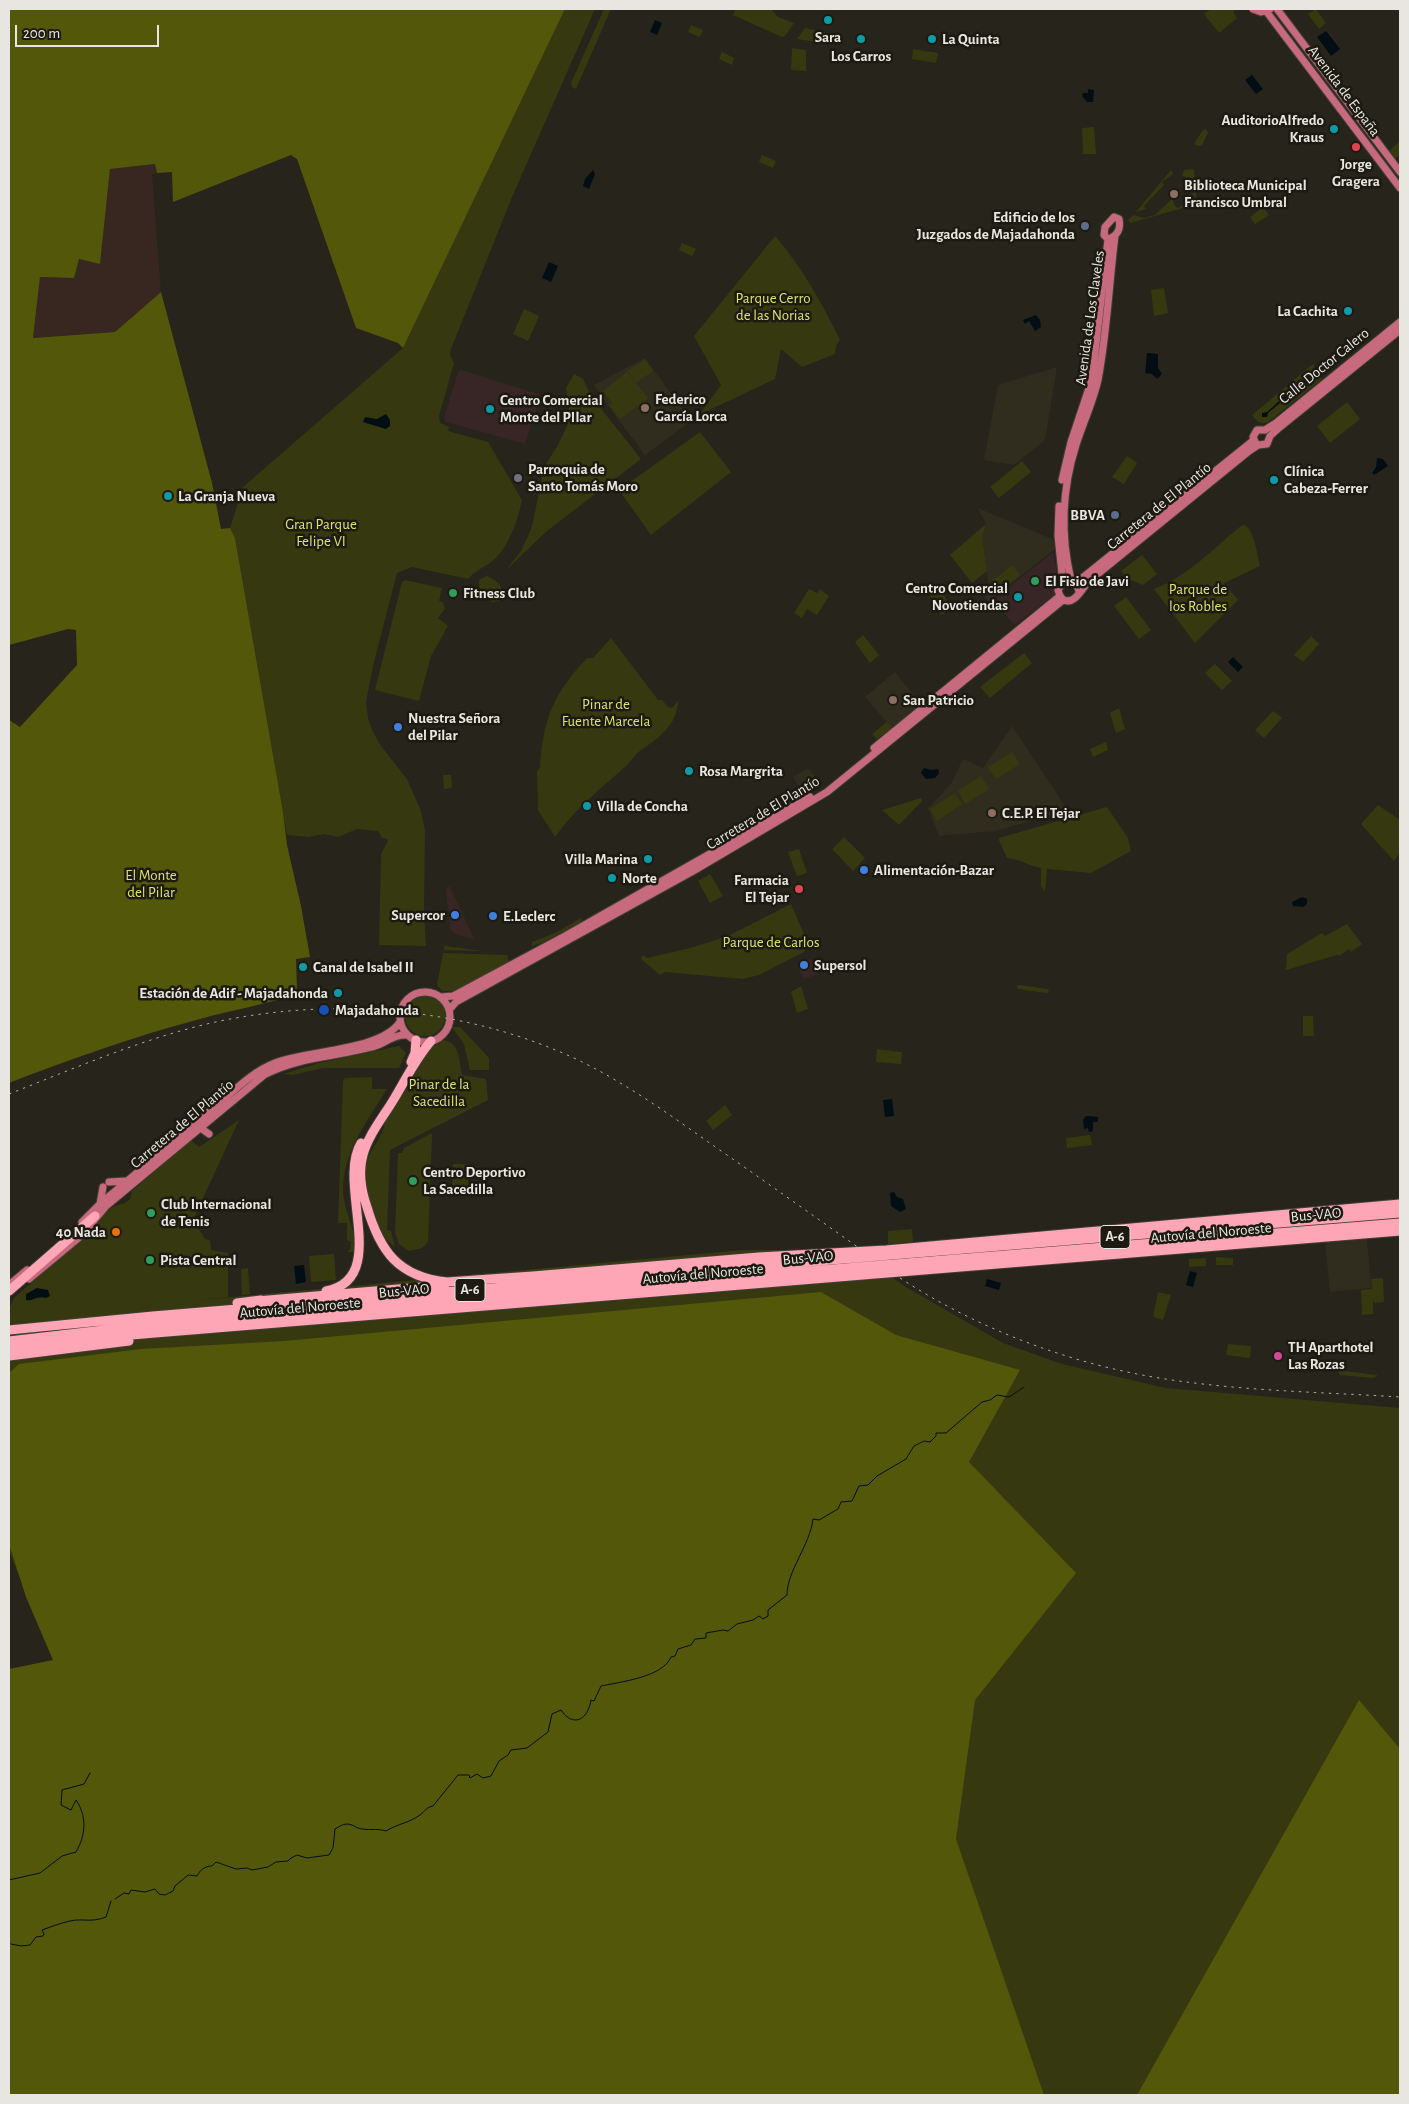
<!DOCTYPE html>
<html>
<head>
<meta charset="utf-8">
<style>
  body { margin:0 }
  #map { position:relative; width:1409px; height:2104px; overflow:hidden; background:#26241b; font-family:"Alegreya Sans",sans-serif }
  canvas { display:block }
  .frame { position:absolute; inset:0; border:10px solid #e7e6e0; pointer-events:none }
  .scale { position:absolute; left:15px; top:25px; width:144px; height:22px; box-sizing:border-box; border:2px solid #e7e6e0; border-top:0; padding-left:6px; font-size:15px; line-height:18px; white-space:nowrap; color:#e7e6e0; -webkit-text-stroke:4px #1c1a11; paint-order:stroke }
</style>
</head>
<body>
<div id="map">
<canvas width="1409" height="2104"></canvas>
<div class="frame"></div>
<div class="scale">200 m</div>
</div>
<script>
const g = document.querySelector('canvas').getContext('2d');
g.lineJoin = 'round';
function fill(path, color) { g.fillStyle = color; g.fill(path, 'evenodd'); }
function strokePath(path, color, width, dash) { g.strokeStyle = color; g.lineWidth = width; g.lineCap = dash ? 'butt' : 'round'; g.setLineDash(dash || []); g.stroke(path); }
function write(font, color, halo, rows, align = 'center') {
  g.font = font + ' "Alegreya Sans",sans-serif'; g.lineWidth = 5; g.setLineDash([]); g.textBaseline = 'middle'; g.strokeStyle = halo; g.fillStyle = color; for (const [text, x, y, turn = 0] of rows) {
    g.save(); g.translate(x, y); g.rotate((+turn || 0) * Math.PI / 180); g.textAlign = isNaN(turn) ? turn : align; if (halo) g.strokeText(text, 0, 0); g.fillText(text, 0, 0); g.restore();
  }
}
fill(new Path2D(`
  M462 370 541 395 525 444 446 422 444 418 458 372Z
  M1053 552 1059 581 1056 594 1014 625 993 600Z
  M450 886 452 891 475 940 455 934 450 929 449 918 451 913 448 909 446 889Z
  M809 959 814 961 818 974 804 979 797 966Z`), '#382526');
fill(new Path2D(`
  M155 164 157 173 152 174 161 292 115 332 33 338 40 277 74 278 79 259 100 264 110 169Z`), '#382620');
fill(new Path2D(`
  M645 358 691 421 645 455 614 414 594 385Z
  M1057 367 1045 440 1014 465 984 460 998 385Z
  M978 508 1052 539 1054 542 1055 549 988 602 984 597 989 588 982 537 986 524Z
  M895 672 921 704 892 728 865 697Z
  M1012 726 1065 806 1066 811 995 831 939 836 928 808 951 784 963 759 983 768Z
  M807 769H810L819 784 803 793 793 777Z
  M1367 1239 1371 1288 1330 1292 1325 1242Z`), '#312d1e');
fill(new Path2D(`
  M565 9H595L512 197 451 349 450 355 454 363 439 416 440 423 449 427 448 431 488 442 522 500C518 520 508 550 490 563 482 568 475 571 468 579L412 567 397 573 373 666 366 702 368 718 373 732 381 746 407 779 421 811 425 831 424 910 426 946 379 945 381 854 388 841 387 839 382 838 378 831 357 829 338 837 324 834 308 837 287 835 235 538 230 528 243 487 403 348Z
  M604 9H611L576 89 572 87 571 83Z
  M736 9H771L778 17 794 23 785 36 782 37 733 15Z
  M1211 9H1236L1233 12 1237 18 1219 33 1204 14Z
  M1316 9 1326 23 1319 29 1308 14Z
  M691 25 703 30 700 37 688 32Z
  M805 28 829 33 823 43 797 39Z
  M792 48 806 50V71L791 70Z
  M913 49 938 53 936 63 912 59Z
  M722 52 734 58 732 65 719 59Z
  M1094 127 1096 154H1083L1082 128Z
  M1206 129 1208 133 1202 145 1199 146 1195 145V142L1203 130Z
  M1400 141V155L1394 160 1388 152Z
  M762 155 776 161 773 168 759 162Z
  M1194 169 1197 204 1130 223 1128 220 1133 215 1144 218 1155 215 1172 199 1175 206 1178 208 1191 200 1188 195 1193 193 1191 182 1182 175 1184 170Z
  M1171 170 1173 174 1162 182 1164 185 1144 206 1146 209 1136 212Z
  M1263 207 1269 215 1255 224 1250 217Z
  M775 236C802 267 822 303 840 340L836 346 835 354 802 367 781 349 775 379 699 415 721 385 694 336Z
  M682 243 696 249 692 256 679 250Z
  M1164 288 1168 313 1154 316 1151 290Z
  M524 309 539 316 528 341 513 334Z
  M645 359 653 371 636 383 628 371Z
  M1313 364 1322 379 1268 422C1260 425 1257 421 1252 415Z
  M627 372 648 398 620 419 609 405 612 403 603 391Z
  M574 374 583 379 591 396 641 459 547 531 506 570 521 551 529 534 533 522 544 467 558 445 567 426 569 408 566 388Z
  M1347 402 1360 419 1330 443 1317 426Z
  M700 432 731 472 651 535 619 490Z
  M1127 456 1137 463 1124 484 1112 477Z
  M1022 461 1031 472 999 498 990 487Z
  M986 524 982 537 987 571 972 583 950 555Z
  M1245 525C1255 533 1257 554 1260 566L1224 583 1238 600 1195 643 1154 589C1187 577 1215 547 1241 526Z
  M1142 555 1157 574 1143 585 1131 580 1129 581 1121 571Z
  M1012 565 1020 575 1000 591 992 581Z
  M487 576C497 580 509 591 500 601L492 602C484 596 476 589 480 579Z
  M405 580 442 588 439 601 443 602 445 609 438 618 448 626 431 656 419 701 375 690 402 582Z
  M940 588 952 609 941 615 929 594Z
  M809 589 817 593 820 589 829 596 817 615 807 609 802 618 794 613Z
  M1126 597 1151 630 1139 639 1114 606Z
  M863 635 879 655 870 663 855 642Z
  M1311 636 1319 644 1303 662 1294 655Z
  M611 638 658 700H662L668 707 672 708 679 700C677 707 676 716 672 722 664 734 652 743 641 750 635 754 631 762 625 767 600 789 575 809 555 837L538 810 537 771 540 768C543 719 553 694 587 658H593Z
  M1024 653 1032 663 990 698 980 687Z
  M1215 664 1232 681 1222 690 1205 673Z
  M1119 708 1125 729 1116 733 1110 713Z
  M1273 711 1282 718 1264 738 1255 730Z
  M887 722 892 728 877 739 872 734Z
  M1106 742 1108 750 1093 757 1090 749Z
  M1012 752 1020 764 996 779 988 767Z
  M443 775H451L452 788 444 789Z
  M981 776 989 789 965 804 958 791Z
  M955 793 962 804 937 821 930 809Z
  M921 798 922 801 899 825 882 810Z
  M1378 805 1400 820V852L1394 861 1361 824Z
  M1107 807 1128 838 1131 851 1091 873 1047 869 1045 892 1041 886V868C1029 866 1020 859 1007 858L999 840V838Z
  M844 837 865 858 853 871 832 849Z
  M799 849 807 873 797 876 788 852Z
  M710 874 723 896 710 903 698 881Z
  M791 904 808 943 804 952 759 975 743 979 665 972 660 975 641 959 643 955 647 958 694 947 728 936Z
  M581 918V922L542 943 532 946V942L555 933Z
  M1347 924 1362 944 1351 952 1349 949 1339 956 1336 953 1337 955 1286 970 1287 954 1322 933 1325 936Z
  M444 946 483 951 444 950Z
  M443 953 508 955V962L454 991H442L437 985Z
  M1019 985 1048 989 1049 991 1047 993 1018 989 1017 986Z
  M801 986 808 1009 797 1013 791 992Z
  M405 1016a20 20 0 1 1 40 0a20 20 0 1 1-40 0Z
  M1303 1016H1313L1314 1036H1303Z
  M452 1027H460L489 1058V1070H470L464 1044Z
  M443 1040C460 1042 459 1061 462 1075L486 1079 488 1100 390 1150 387 1230 391 1231 395 1247C390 1243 385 1239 382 1233 372 1217 362 1179 367 1161 371 1147 383 1137 385 1122L409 1085 429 1048Z
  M399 1046 406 1053 399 1068H323L293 1075 283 1074 319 1063Z
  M877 1049 902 1052 901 1064 876 1062Z
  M372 1077V1089H387C368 1120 342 1153 343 1191 344 1212 357 1231 355 1252H347L350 1249 351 1242 347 1240V1223H338L343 1081 345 1078Z
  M725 1105 732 1115 713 1130 706 1121Z
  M239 1120 193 1220 205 1239 210 1240 211 1250 228 1253V1297L188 1301 742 1250H852L906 1287 1003 1343 1062 1364 1166 1388 1400 1408V2095H124L53 1660 9 1551V1313H11L10 1307 14 1298 90 1231C96 1223 103 1212 113 1207 121 1203 122 1206 130 1199L132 1191 190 1140 199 1147Z
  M430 1134H432L428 1242 422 1248 409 1251 399 1244 395 1233 398 1153H402L404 1148Z
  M1090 1135 1092 1145 1067 1148 1066 1138Z
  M453 1164H469L468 1187H452Z
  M912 1229 913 1242 888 1244V1231Z
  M334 1254 336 1280 311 1282 309 1256Z
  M1216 1257 1233 1258V1265H1216Z
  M1206 1258V1266L1189 1267V1259Z
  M248 1268 250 1294 242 1295 241 1269Z
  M1383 1278 1384 1302 1374 1303 1373 1298V1314L1362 1315 1361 1290 1372 1289 1371 1279Z
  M1158 1292 1171 1295 1163 1320 1153 1317Z
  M1228 1344 1251 1346 1250 1358 1226 1355Z
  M1337 1370 1377 1375V1376L1373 1378 1340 1375Z`), '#36390f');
fill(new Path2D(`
  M9 9H565L403 348 398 343 356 328 297 159 291 155 173 202 172 172 157 173 155 164 110 169 100 264 79 259 74 278 40 277 33 338 115 332 161 292 212 483 221 529 230 528 235 538 283 812 287 845 301 906 310 957 296 959 297 990 296 994C265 1005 232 1010 200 1019 135 1036 71 1059 9 1083V720L20 727 77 665 76 630 68 629 9 645Z
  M821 1292 896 1335 1020 1370 969 1462 1076 1573 975 1700 956 1839 1044 2095H9V1669L53 1660 26 1597 9 1544V1373L19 1364 141 1349 284 1341Z
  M1359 1700 1400 1749V2095H1137Z`), '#53570a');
fill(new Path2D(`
  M655 20 662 23 657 35 650 32Z
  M1326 31 1340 49 1331 56 1317 37Z
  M1252 75 1263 89 1256 94 1245 80Z
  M1088 89 1094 90 1093 102H1087L1082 96 1083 93H1088Z
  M593 170 595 174 589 189 583 186 585 179Z
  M549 262 558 266 551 282 542 278Z
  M1036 315 1040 320 1041 327 1035 331 1029 321 1025 324 1023 320Z
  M1147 353 1158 354V368L1162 374 1157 379 1152 374 1145 373Z
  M1309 372 1312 373 1315 377H1312L1309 382 1307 381 1291 394 1290 397 1286 398 1268 413 1267 417H1262V413L1267 412 1285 396 1286 393H1290L1305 379V375Z
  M386 414 390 420V426L386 429 363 422 365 417 377 419Z
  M1377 458 1383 459 1388 466 1374 475 1372 473 1376 467Z
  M1233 657 1243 667 1238 672 1228 662Z
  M924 768 931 770 938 769 939 773 935 778 926 779 921 773Z
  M1302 897 1307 899V904L1303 907 1293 906 1292 902Z
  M892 1099 894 1116 885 1117 883 1100Z
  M1086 1116 1098 1117V1122H1093V1131L1089 1132 1088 1128 1084 1129 1083 1120Z
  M894 1192 897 1197 903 1199 906 1209 900 1212 891 1206 890 1193Z
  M304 1265 306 1282 296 1284 294 1266Z
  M1190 1271 1197 1273 1193 1287 1186 1285Z
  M987 1279 1001 1283 999 1290 985 1286Z
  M37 1288 48 1290 50 1296 46 1298C37 1295 32 1302 26 1300V1294Z`), '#030e14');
strokePath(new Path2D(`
  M9 1880 40 1873 62 1856 76 1852C86 1835 87 1816 76 1800L71 1810 61 1805 62 1790 84 1784 90 1773
  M115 1899 124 1893 129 1894 131 1890 145 1892 155 1889 159 1894 165 1895 173 1891 175 1886 188 1875 197 1876C200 1870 205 1866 212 1866L216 1862 236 1869 247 1868 252 1870 268 1867 276 1862 288 1861 291 1858 297 1855 307 1858 329 1855 333 1848 335 1829C339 1827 342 1824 347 1824 351 1824 354 1826 358 1828 367 1831 377 1828 386 1831 397 1824 409 1823 420 1815 425 1811 427 1807 433 1806L458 1775H469L470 1778 477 1774 483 1778 491 1776 499 1761 508 1755 511 1750 527 1748 548 1732 552 1714 561 1710C573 1728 588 1720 591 1700L594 1701 601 1686C620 1682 663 1677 671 1657L675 1656 678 1649 691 1645 695 1639 706 1638V1633L723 1630 728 1631 737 1624 753 1620 759 1616 763 1619 768 1616V1610L787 1595C787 1571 810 1545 813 1519L819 1520 838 1509 841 1502 852 1501 859 1486 868 1485 877 1476 906 1459 914 1446 924 1441 930 1442 936 1436V1433H946L982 1402 990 1400 997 1395 1009 1397 1024 1387
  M11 1944 21 1946 30 1945 36 1937 43 1936 44 1934 42 1930C51 1927 60 1923 70 1921 82 1918 91 1923 106 1917L111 1901`), '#030e14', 1);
const secondary = new Path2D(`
  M1253 9 1261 12 1270 9
  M1277 9 1400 172
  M1266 11 1400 188
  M1114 217 1119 219C1121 228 1118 236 1108 239L1104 235 1105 227Z
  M1256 444 1253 437 1257 430H1265L1276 423 1400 322
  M1062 480 1071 442 1092 379 1108 239
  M1059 506 1058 536 1062 574 1061 584
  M1071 580C1060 534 1062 489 1076 445 1083 423 1093 402 1098 380 1107 333 1109 283 1115 236
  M1076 583 1254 440
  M1079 591 1076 583 1071 580 1063 582 1058 590C1059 594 1060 598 1064 600 1075 605 1082 588 1089 581L1249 451 1258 445 1267 444 1270 436 1280 427 1400 330
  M874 748 1060 596
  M400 1017a25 25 0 1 1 50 0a25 25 0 1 1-50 0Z
  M441 997 453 996 565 936 810 797
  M449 1010 456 1002 695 870 827 792 1063 600
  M203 1124 202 1129 209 1134
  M109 1182 126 1181
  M100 1204 103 1187
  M82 1222 100 1204C137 1173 174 1142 211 1110 231 1094 251 1072 275 1063 308 1050 381 1051 400 1022
  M29 1279 82 1235 106 1206 264 1075C297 1057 336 1057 372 1047 385 1044 393 1034 407 1035
  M9 1285 27 1270`);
const highway = new Path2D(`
  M431 1041C416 1058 406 1079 394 1099 384 1116 368 1135 363 1155 358 1173 361 1190 367 1207 380 1251 398 1277 447 1282L533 1276 759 1257 886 1250 1400 1204
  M411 1062 415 1053 416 1040
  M9 1291 95 1216
  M326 1291C391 1279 336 1184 361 1143
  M257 1301 445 1285
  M237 1303 261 1300
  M9 1330 153 1316 1400 1213
  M9 1341 155 1324 1400 1223
  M9 1349 72 1340 155 1333 1400 1231
  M9 1356 129 1341`);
strokePath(secondary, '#413f37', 9);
strokePath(highway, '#413f37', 11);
strokePath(secondary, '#c86a7e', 7);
strokePath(highway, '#fea6b6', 9);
strokePath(new Path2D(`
  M9 1094C75 1068 142 1039 211 1023 331 996 465 1007 576 1059 626 1083 670 1115 714 1146 763 1180 811 1214 859 1248
  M900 1278C978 1329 1068 1363 1159 1378 1239 1391 1320 1392 1400 1397`), '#afada6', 1, [2.5, 5]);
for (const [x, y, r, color] of [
  [828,20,5,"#0f9aa8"],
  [861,39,5,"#0f9aa8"],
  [932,39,5,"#0f9aa8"],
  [1334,129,5,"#0f9aa8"],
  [1356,147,5,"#e0444e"],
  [1174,194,5,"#8d6e63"],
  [1085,226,5,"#5c6f8a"],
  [1348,311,5,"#0f9aa8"],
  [645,408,5,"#8d6e63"],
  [490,409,5,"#0f9aa8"],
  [518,478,5,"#6b7280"],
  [1274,480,5,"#0f9aa8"],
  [168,496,5,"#0f9aa8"],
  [1115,515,5,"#5c6f8a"],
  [1035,581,5,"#2e9e5b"],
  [453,593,5,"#2e9e5b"],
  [1018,597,5,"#0f9aa8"],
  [893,700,5,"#8d6e63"],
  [398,727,5,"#3f7fe0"],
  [689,771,5,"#0f9aa8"],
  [587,806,5,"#0f9aa8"],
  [992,813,5,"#8d6e63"],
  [648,859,5,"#0f9aa8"],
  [864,870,5,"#3f7fe0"],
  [612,878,5,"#0f9aa8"],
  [799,889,5,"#e0444e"],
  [455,915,5,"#3f7fe0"],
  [493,916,5,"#3f7fe0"],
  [804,965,5,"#3f7fe0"],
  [303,967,5,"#0f9aa8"],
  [338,993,5,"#0f9aa8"],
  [324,1010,6,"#1a4fb4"],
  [413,1181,5,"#2e9e5b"],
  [151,1213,5,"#2e9e5b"],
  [116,1232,5,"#e8710a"],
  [150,1260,5,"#2e9e5b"],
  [1278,1356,5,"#d1479c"]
]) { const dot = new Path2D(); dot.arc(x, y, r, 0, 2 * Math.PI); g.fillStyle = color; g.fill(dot); strokePath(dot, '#1c1a11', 2); }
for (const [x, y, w] of [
  [1115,1237,30],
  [470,1290,30]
]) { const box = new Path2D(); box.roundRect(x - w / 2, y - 11.5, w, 23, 4); g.fillStyle = '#1c1a11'; g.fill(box); strokePath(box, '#e7e6e0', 1); }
write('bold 14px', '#e7e6e0', null, [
  ["A-6",1115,1237],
  ["A-6",470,1290]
]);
write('bold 15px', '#e7e6e0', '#1c1a11', [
  ["Sara",828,37,"center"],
  ["La Quinta",942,39],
  ["Los Carros",861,56,"center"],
  ["AuditorioAlfredo",1324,120,"right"],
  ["Kraus",1324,137,"right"],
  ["Jorge",1356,164,"center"],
  ["Gragera",1356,181,"center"],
  ["Biblioteca Municipal",1184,185],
  ["Francisco Umbral",1184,202],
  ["Edificio de los",1075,217,"right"],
  ["Juzgados de Majadahonda",1075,234,"right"],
  ["La Cachita",1338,311,"right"],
  ["Federico",655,399],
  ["García Lorca",655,416],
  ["Centro Comercial",500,400],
  ["Monte del PIlar",500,417],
  ["Parroquia de",528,469],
  ["Santo Tomás Moro",528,486],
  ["Clínica",1284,471],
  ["Cabeza-Ferrer",1284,488],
  ["La Granja Nueva",178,496],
  ["BBVA",1105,515,"right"],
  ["El Fisio de Javi",1045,581],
  ["Centro Comercial",1008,588,"right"],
  ["Novotiendas",1008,605,"right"],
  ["Fitness Club",463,593],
  ["San Patricio",903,700],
  ["Nuestra Señora",408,718],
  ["del Pilar",408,735],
  ["Rosa Margrita",699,771],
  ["Villa de Concha",597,806],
  ["C.E.P. El Tejar",1002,813],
  ["Villa Marina",638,859,"right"],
  ["Alimentación-Bazar",874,870],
  ["Norte",622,878],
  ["Farmacia",789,880,"right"],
  ["El Tejar",789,897,"right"],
  ["Supercor",445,915,"right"],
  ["E.Leclerc",503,916],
  ["Supersol",814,965],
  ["Canal de Isabel II",313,967],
  ["Estación de Adif - Majadahonda",328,993,"right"],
  ["Majadahonda",335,1010],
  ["Centro Deportivo",423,1172],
  ["La Sacedilla",423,1189],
  ["Club Internacional",161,1204],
  ["de Tenis",161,1221],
  ["40 Nada",106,1232,"right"],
  ["Pista Central",160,1260],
  ["TH Aparthotel",1288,1347],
  ["Las Rozas",1288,1364]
], 'left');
write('15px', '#e7e6e0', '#1c1a11', [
  ["Avenida de España",1344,91,53],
  ["Avenida de Los Claveles",1090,318,-82],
  ["Calle Doctor Calero",1324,366,-39],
  ["Carretera de El Plantío",1159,506,-39],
  ["Carretera de El Plantío",763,813,-31],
  ["Carretera de El Plantío",182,1124,-40],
  ["Bus-VAO",1316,1215,-5],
  ["Autovía del Noroeste",1211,1233,-5],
  ["Bus-VAO",808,1258,-5],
  ["Autovía del Noroeste",703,1274,-5],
  ["Bus-VAO",404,1291,-5],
  ["Autovía del Noroeste",300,1308,-5]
]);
write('15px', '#dde56b', '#1c1a11', [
  ["Parque Cerro",773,298],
  ["de las Norias",773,315],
  ["Gran Parque",321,524],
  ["Felipe VI",321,541],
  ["Parque de",1198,589],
  ["los Robles",1198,606],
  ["Pinar de",606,704],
  ["Fuente Marcela",606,721],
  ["El Monte",151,875],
  ["del Pilar",151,892],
  ["Parque de Carlos",771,942],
  ["Pinar de la",439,1084],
  ["Sacedilla",439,1101]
]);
</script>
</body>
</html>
